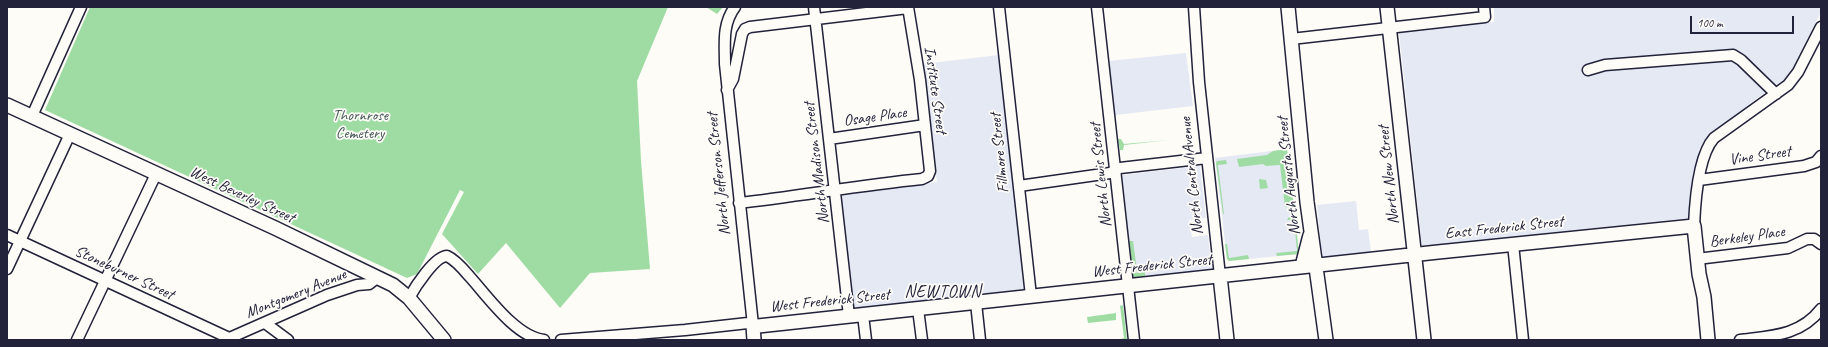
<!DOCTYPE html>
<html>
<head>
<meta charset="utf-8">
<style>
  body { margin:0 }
  #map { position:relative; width:1828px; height:347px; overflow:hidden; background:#fdfcf7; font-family:Caveat,sans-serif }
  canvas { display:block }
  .frame { position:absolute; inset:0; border:8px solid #22223b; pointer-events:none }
  .scale { position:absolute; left:1690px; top:16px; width:104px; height:18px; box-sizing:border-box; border:2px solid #22223b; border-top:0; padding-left:5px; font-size:12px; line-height:14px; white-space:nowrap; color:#22223b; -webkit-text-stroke:3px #fdfcf7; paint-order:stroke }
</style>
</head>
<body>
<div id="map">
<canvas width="1828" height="347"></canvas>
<div class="frame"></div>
<div class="scale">100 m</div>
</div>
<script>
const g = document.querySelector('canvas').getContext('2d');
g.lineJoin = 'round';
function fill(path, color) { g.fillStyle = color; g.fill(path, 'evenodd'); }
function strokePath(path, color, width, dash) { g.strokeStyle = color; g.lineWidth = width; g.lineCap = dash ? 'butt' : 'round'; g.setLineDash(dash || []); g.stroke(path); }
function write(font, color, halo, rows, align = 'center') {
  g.font = font + ' Caveat,sans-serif'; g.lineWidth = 3.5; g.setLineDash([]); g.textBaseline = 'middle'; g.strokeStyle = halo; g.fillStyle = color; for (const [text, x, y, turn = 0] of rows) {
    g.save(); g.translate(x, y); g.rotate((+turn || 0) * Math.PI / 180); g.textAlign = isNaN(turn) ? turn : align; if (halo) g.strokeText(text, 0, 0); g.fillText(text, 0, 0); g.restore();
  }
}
fill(new Path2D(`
  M1494 7H1821V12L1789 76 1752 102 1700 147 1690 218 1422 246 1399 32 1494 22Z
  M1186 53 1193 106 1115 115 1109 61Z
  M999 55 1024 289 853 309 840 193 937 182 922 64Z
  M1287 149 1299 254 1229 261 1227 259 1215 158Z
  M1200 166 1206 218 1189 220 1192 237 1208 235 1212 269 1133 278 1122 175Z
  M1356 201 1359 230 1368 229 1371 252 1322 257 1317 205Z`), '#e5e9f4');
fill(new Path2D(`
  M90 7H668L637 81 641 161 650 269 590 273 560 308 506 243 478 274 442 234 464 192 460 190 417 274 407 278 45 110Z
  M706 7H723L717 14Z
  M1118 139H1121L1124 144 1169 140 1124 145 1123 150H1120Z
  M1287 149 1294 206 1285 207 1280 165 1266 166 1263 164 1239 167 1237 159 1267 155 1273 151Z
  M1226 160 1227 164 1218 165 1224 214H1223L1216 163 1217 161Z
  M1259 179 1266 180 1268 188 1260 189Z
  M1295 216 1299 254 1277 256 1276 253 1297 251 1294 220H1287L1289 217Z
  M1129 241H1133L1137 271 1133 272Z
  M1225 244H1227L1229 258 1248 255 1249 259 1229 261 1227 259Z
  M1145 272V277L1133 278V273Z
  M1123 305 1127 340 1121 339 1124 338 1120 306Z
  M1116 313V320L1088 323 1087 317Z`), '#9fdca4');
const minor = new Path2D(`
  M814 7 849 316
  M999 7 1031 296
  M1097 7 1134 340
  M1194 7 1199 82 1220 276
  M1291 39 1485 17 1484 7
  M1588 70 1605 65 1733 55 1741 60 1776 94
  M727 90 733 79 742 34 745 29 750 27 908 8
  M32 116 81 7
  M829 139 925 125
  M1699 180 1804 166 1816 162 1821 156
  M1019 186 1110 173 1120 168 1207 158
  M739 203C800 196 861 185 922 179L928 176 930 171 920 80 908 7
  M1694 226C1695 202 1698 156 1714 138L1788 85 1798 72 1821 27
  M7 235 229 338
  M1513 244 1523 340
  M1697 259 1788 248 1807 239H1814L1821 244
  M7 269 70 134
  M409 298C415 287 435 256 447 256 456 260 464 270 470 277 488 297 516 337 544 340
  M976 303 980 340
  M918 309 922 340
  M863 315 866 340
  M265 323 288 340
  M77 340 156 174
  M225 340 327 295 357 285 369 284 378 277
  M561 340 685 330 748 323 753 325 725 64C725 44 722 24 735 7
  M1740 340C1771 336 1800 336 1821 309`);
const major = new Path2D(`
  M1288 7 1307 202 1326 340
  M1387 7 1424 340
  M7 105 275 228 393 285 409 298 444 340
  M1302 266 1310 235
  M1220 276 1227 340
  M754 340 753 325 758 326 1438 252 1694 226 1699 274 1704 297 1708 340`);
strokePath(minor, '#22223b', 13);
strokePath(major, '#22223b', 16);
strokePath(minor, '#fdfcf7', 10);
strokePath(major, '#fdfcf7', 13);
write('16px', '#22223b', '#fdfcf7', [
  ["Institute Street",935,90,82],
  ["Osage Place",875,117,-8],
  ["Fillmore Street",1000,153,-96],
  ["Vine Street",1760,156,-8],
  ["North Madison Street",817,163,-97],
  ["North Jefferson Street",719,174,-96],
  ["North Lewis Street",1101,175,-96],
  ["North New Street",1389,175,-96],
  ["North Central Avenue",1192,176,-96],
  ["North Augusta Street",1289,176,-96],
  ["West Beverley Street",242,195,25],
  ["East Frederick Street",1504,228,-6],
  ["Berkeley Place",1747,237,-8],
  ["West Frederick Street",1152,266,-6],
  ["Stoneburner Street",124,273,25],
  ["Montgomery Avenue",296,294,-22],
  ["West Frederick Street",830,301,-6]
]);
write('16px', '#485a5a', '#fdfcf7', [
  ["Thornrose",360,116],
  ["Cemetery",360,134]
]);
g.letterSpacing = '1px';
write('17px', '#22223b', '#fdfcf7', [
  ["NEWTOWN",943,293]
]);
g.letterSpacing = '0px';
</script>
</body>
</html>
